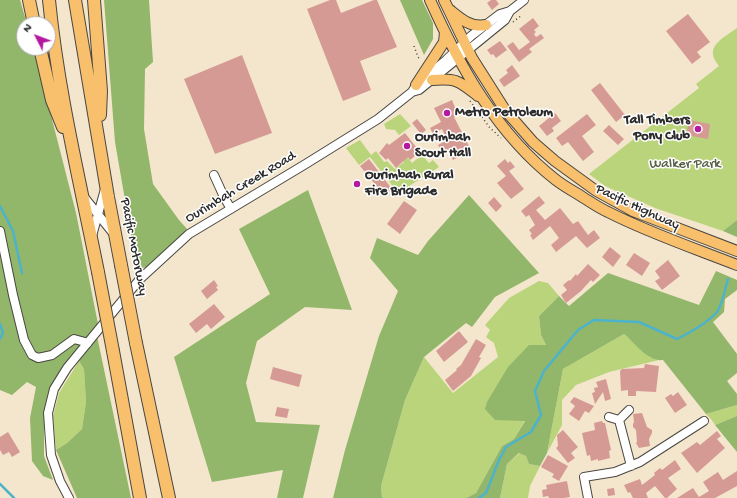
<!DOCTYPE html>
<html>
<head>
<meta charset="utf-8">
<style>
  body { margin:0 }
  #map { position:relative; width:737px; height:498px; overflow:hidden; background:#f3e6cc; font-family:"Gochi Hand",sans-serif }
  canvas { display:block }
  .north { position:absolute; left:16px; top:16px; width:40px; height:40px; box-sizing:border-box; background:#fff; border:1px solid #aaa; border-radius:50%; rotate:312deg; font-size:11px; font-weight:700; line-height:16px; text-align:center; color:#2b2b2b }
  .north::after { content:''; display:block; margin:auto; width:14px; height:18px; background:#b5179e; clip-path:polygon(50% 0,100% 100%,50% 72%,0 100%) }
</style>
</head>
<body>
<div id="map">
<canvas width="737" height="498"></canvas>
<div class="north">N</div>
</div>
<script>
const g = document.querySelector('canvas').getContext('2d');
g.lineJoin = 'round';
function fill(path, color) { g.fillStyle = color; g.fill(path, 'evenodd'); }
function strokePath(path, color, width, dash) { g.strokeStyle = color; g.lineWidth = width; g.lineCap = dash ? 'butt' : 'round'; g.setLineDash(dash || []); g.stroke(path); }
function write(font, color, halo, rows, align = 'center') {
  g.font = font + ' "Gochi Hand",sans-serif'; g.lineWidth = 3; g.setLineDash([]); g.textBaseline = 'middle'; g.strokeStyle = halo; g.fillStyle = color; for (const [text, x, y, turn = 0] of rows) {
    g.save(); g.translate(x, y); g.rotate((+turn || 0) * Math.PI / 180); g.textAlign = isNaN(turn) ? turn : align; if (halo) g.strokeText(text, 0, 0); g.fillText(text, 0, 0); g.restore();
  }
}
fill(new Path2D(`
  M737 28V220L723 231 655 208 605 186 589 174 699 88 696 84 719 66C703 47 722 39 737 28Z
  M400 114 411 126 399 135 395 130 386 129 384 124Z
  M360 140 371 155 376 151 384 162 387 161 395 169 404 162 393 150 399 146 412 163 422 155 429 163 433 160 439 167 398 193 370 157 359 165 346 148Z
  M539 281 548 283 559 296 539 316 541 335 546 345 495 420H525L514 439 502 446 476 493 466 498H382L381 486 405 400 424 357 453 393 498 357 494 343 486 337 490 330 485 325 509 298Z
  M624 334 650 357 659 360 609 372 576 385 562 400V425L547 453 563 369Z
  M79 361 84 369 86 402 82 429 67 443 56 450 53 416 59 393Z
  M737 405V416L715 425 711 419 706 414Z
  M520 453 526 456 529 464 540 466 530 486 528 498H500L507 464Z`), '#b9d47a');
fill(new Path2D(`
  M0 0H20L27 24H24V48L34 49 76 213 98 324 51 389 44 416V456L53 480 43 476 32 461 30 418 36 387 27 382 12 395 0 390Z
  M104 0H149L153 62 145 69 144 129 153 184 179 220 188 230 147 267 137 269 115 142Z
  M400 0H422L433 23V39L424 55Z
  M308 190 352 310 305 307 257 341 246 383 256 422 320 425 303 498H277L283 470 212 482 174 357 270 294 239 229Z
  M469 195 539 273 495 297 472 327 466 323 424 357 405 400 381 486 382 498H333L345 450 379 336 398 291 370 258 377 238 418 255 428 241Z
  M737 220V237L723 231Z
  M716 271 737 280V290L725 299 724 312 713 322 737 354V373L727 381 737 394V405L706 414 663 360C648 362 635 343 624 334L563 369 547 453 540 466 529 464 526 456 519 453 507 464 500 498H466L476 493 502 446 514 439 525 421 495 420 485 409 487 402 508 367 529 345H546L541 335 539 316 559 296 569 306 608 273 699 305Z
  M97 336 131 498H77L56 450 67 443 82 429 86 402 84 369 79 361Z
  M737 416V452L715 425Z`), '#92b66a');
strokePath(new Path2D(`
  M0 206 13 231 22 273
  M0 324 3 333 0 339
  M0 484 14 498
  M479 498 486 493 499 460 506 447 531 432 541 415 535 391 544 371 578 330 594 320 639 322 677 339C691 332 707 323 717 312 723 303 725 289 728 279`), '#4db3cb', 2.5);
fill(new Path2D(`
  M330 0H336L341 13 374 0H377L397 47 360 61 371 90 343 101 307 9Z
  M491 0H496L499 4 492 10 487 3Z
  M688 14 710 42 697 52 701 57 692 64 666 31Z
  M533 18 539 26 534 30 536 32 534 34 536 37 541 34 544 38 529 49 532 52 519 62 507 46 513 42 519 50 530 42 519 29Z
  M500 41 507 50 496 58 493 54 491 55 487 50Z
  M242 55 272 133 215 154 184 79Z
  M512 65 520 76 504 87 499 80 508 73 506 70Z
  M600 83 625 115 616 122 591 90Z
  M452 100 458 115 454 117 471 150 453 160 447 150 442 152 438 145 447 140 442 129 433 134 430 128 441 122 434 108Z
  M555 113 561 121 552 128 554 131 547 136 539 126Z
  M587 114 596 125 582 136 594 152 583 161 568 142 562 146 556 138Z
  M417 119 426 130 421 134 412 123Z
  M689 120 710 124 708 139 686 135Z
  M609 125 624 139 618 145 603 131Z
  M405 133 420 152 410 160 408 157 396 168 388 158 386 160 379 153 387 143 389 145Z
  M369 159 392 189 384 195 360 166Z
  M505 159 508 163 510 161 515 167 509 171 524 189 511 199 497 183 506 176 497 166Z
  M539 196 545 203 536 210 545 220 560 208 573 224 578 221 588 235 594 230 600 238 587 248 576 236 556 252 551 245 559 238 550 226 533 240 530 235 532 234 529 230 535 225 529 215 526 217 521 211Z
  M494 197 502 206 496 212 488 203Z
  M404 201 417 210 400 234 387 224Z
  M610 247 621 256 613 267 602 257Z
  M634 253 650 263 642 276 626 265Z
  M668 260 680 276 662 290 655 281 660 278 655 271Z
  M588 264 600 275 593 282 591 280 581 291 566 303 561 295 567 290 563 285 569 280 570 281 576 274 577 276Z
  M214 280 218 286 216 287 218 290 207 299 201 291Z
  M214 304 225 317 211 329 207 324 196 333 189 324Z
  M459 331 468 342 444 362 436 351Z
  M476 339 486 345 479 357 481 358 471 376 453 391 445 380 457 370 456 369 461 365Z
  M645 364 659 366 656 392 636 391V396H628V390L621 391 620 371 622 369 644 368Z
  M273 367 302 375 299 387 270 379Z
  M606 379 611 399 605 401 603 392 595 404 592 393 595 392 594 388 598 387 596 382Z
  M678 392 687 405 675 413 665 398 671 394 673 396Z
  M574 397 594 406 589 413 585 411 579 421 569 414 575 406 570 402Z
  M277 407 289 409 287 418 275 416Z
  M642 413 647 427 652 430V433L649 439 650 446 639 448 636 443 637 442 636 430 633 427V424L634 422 633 414Z
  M602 421 603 423H605L611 450 609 451 610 458 598 461V459L591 461 590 455 587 456 582 433 595 430 594 423Z
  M563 430 578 447 571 453 575 458 568 463 556 448 558 446 557 435Z
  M717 431 721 436 717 439 725 448 697 473 681 453 697 442 700 445Z
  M8 432 20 452 12 457 9 452 3 455 0 450V437Z
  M548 455 568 466 559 481 552 477 554 474 541 467Z
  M675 460 681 469 668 478 677 489 667 498H665L655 486 646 493 648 498H633L630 492 628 493 624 485 640 479 642 485 655 475 654 473 660 468 662 470Z
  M737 471V486L715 498H677L693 488 699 497 709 491 703 482 718 472 723 480Z
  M567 481 570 497 564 498H549L548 496 543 497 542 490 547 489 546 485Z
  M614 488 615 495 608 496 607 489Z`), '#d69a95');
const minor = new Path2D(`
  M412 92 419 90 505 20 510 11
  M214 175 224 197 231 209
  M84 197 113 233
  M0 231 13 295 24 340 32 355 38 358 52 355 74 339 85 342 87 344
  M92 236 105 189
  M609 417 619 420 629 410
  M619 420 631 466
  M69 498 60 481 51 455 48 413 54 389 67 368 140 279 189 234 304 165 378 119 412 92 416 85 446 60 471 36 500 14 510 11 524 0
  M588 498 584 477 615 472 640 462 704 421`);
const major = new Path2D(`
  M430 0C460 67 497 134 556 180 565 187 575 192 584 198 592 203 599 208 608 212 649 233 694 248 737 265
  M444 0 472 58 505 110 533 142 555 161 595 190 633 211 737 251
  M450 10C461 19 471 28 486 25
  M432 80C457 78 459 81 478 96
  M416 85 444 42 445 32`);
const highway = new Path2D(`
  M29 0 34 24
  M49 0C58 92 80 182 98 272
  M75 0 108 197 121 265
  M94 0 101 91 100 115
  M40 48 52 100 63 127
  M136 343 169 498
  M113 351 140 498`);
strokePath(minor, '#494743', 10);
strokePath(major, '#494743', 12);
strokePath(highway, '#494743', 14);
strokePath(new Path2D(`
  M513 22 522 15
  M414 46 418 57 421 60
  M470 101 490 128 501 138`), '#494743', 1.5, [1, 3]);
strokePath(minor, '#fff', 8);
strokePath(major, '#f8bf6c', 10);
strokePath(highway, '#f8bf6c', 12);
const highwayBridge = new Path2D(`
  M121 265 136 343
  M98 272 113 351`);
strokePath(highwayBridge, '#494743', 14, []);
strokePath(highwayBridge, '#f8bf6c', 12);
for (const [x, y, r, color] of [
  [447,113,4,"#b5179e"],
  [698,129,4,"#b5179e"],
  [407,146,4,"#b5179e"],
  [357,184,4,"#b5179e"]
]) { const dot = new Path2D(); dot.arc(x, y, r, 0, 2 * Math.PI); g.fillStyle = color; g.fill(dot); strokePath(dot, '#fff', 1.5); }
write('bold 14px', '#2b2b2b', '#fff', [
  ["Metro Petroleum",455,113],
  ["Tall Timbers",690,121,"right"],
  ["Pony Club",690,137,"right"],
  ["Ourimbah",415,138],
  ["Scout Hall",415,154],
  ["Ourimbah Rural",365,176],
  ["Fire Brigade",365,192]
], 'left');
write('14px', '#565e43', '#fff', [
  ["Walker Park",685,165]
]);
write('14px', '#2b2b2b', '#fff', [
  ["Ourimbah Creek Road",241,188,-31],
  ["Pacific Highway",637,208,25],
  ["Pacific Motorway",133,247,79]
]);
</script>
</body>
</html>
